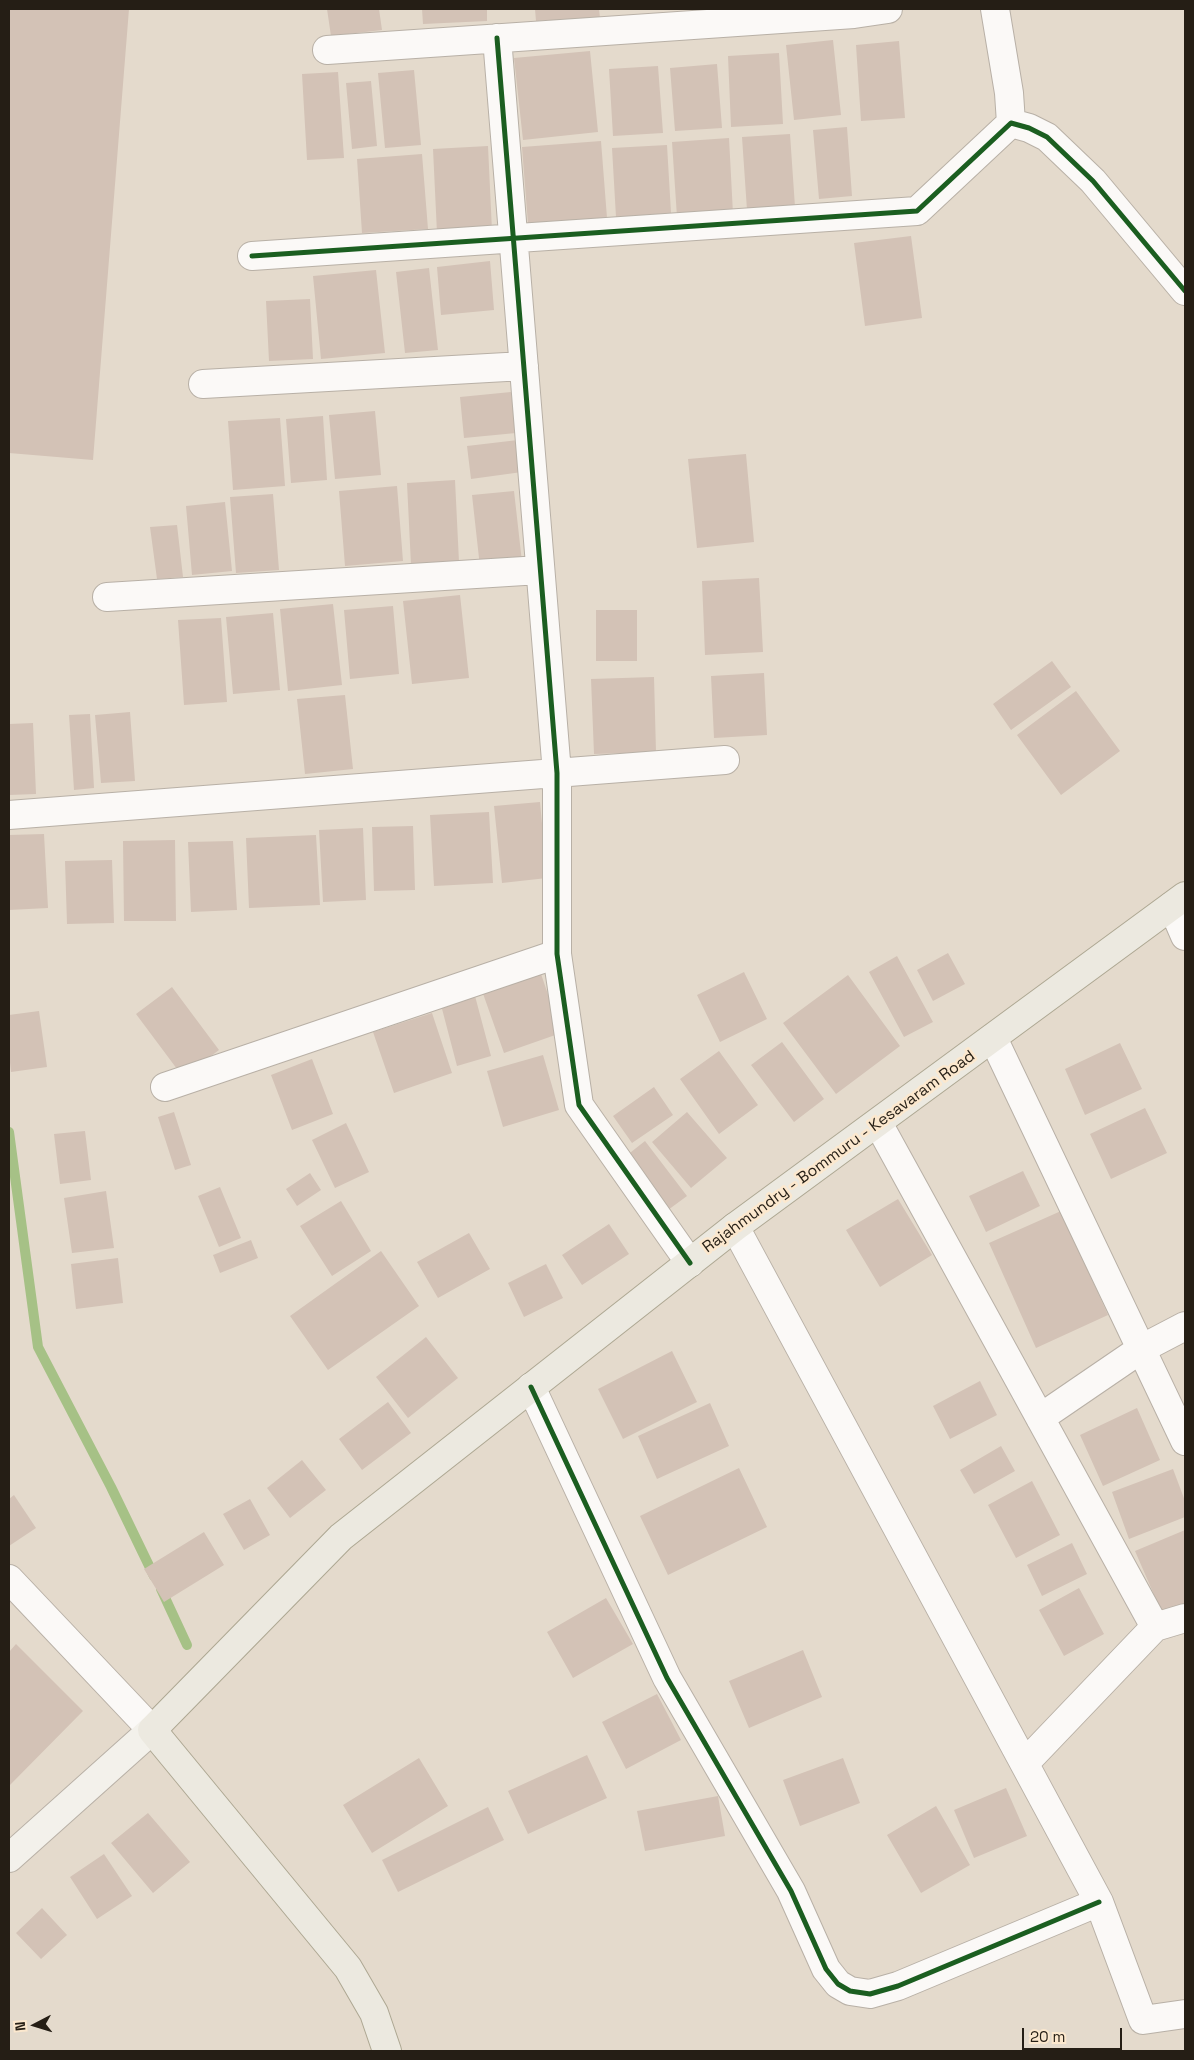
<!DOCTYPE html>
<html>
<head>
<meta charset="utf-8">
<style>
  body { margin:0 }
  #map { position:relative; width:1194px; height:2060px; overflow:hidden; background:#e4dacc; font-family:"Space Grotesk",sans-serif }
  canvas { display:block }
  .frame { position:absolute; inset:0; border:10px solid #251e15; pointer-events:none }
  .north { position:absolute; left:10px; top:2000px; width:50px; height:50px; -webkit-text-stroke:4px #fce8ce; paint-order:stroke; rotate:265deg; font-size:14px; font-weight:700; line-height:20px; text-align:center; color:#251e15 }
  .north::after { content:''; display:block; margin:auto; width:18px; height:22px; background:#251e15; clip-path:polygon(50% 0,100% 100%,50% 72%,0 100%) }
  .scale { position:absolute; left:1022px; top:2028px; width:100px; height:22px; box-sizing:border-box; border:2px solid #251e15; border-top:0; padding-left:6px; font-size:15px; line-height:18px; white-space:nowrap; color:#251e15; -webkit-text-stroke:4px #fce8ce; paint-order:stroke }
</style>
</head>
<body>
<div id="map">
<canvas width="1194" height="2060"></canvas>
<div class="frame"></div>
<div class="north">N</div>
<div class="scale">20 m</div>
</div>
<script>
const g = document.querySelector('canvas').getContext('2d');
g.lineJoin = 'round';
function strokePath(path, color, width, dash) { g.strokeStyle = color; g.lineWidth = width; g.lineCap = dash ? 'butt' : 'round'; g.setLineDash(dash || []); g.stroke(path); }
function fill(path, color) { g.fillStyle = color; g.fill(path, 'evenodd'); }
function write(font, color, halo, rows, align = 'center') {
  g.font = font + ' "Space Grotesk",sans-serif'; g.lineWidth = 5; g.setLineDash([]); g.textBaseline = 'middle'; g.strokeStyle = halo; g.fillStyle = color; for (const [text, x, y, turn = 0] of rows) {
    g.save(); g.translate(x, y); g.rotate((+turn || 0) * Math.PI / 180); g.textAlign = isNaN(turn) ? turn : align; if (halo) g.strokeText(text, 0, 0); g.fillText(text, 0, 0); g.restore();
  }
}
strokePath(new Path2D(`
  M9 1132 38 1347 111 1487 154 1576
  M161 1589 187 1645`), '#a6c186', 10);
fill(new Path2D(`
  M9 9H129L93 460 9 453Z
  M327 9H379L382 30 331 36Z
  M422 9H487V21L423 24Z
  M535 9H599L600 18 536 21Z
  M833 40 841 115 794 120 786 45Z
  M899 41 905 118 861 121 856 45Z
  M590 51 598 132 523 140 514 58Z
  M779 53 783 124 731 127 728 56Z
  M717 64 722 128 675 131 670 68Z
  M658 66 663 133 613 136 609 69Z
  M414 70 421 145 385 148 378 73Z
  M338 72 344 158 307 160 302 74Z
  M371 81 377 146 352 149 346 83Z
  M847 127 852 196 819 199 813 130Z
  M790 134 795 207 747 210 742 137Z
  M729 138 733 214 677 217 672 142Z
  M601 141 607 218 528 224 522 147Z
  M667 145 671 213 616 217 612 148Z
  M488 146 492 231 437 233 433 149Z
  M422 154 428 229 362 233 357 159Z
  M911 236 922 318 865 326 854 243Z
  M490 261 494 310 441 315 437 267Z
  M429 268 438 350 405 353 396 272Z
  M376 270 385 353 321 359 313 276Z
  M310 299 313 359 269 361 266 301Z
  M511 392 516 433 464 438 460 397Z
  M375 411 381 475 335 479 329 415Z
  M323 416 327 480 291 483 286 419Z
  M280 418 285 486 233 490 228 421Z
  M518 440 522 472 471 479 467 446Z
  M746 454 754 542 697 548 688 459Z
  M455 480 459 562 411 565 407 483Z
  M397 486 403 561 345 566 339 491Z
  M514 491 522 562 480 567 472 495Z
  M273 494 279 570 236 573 230 497Z
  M225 502 232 571 192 575 186 506Z
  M177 525 183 577 157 579 150 527Z
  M759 578 763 652 705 655 702 581Z
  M460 595 469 678 412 684 403 601Z
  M333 604 342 685 288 691 280 609Z
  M393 606 399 674 350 679 344 610Z
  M596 610H637V661H596Z
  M273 613 280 690 233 694 226 617Z
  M221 618 227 702 184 705 178 620Z
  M1052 661 1071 687 1011 730 993 704Z
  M764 673 767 735 714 738 711 676Z
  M654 677 656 752 594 754 591 679Z
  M1076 691 1120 751 1061 795 1017 735Z
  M345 695 353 769 305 774 297 699Z
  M130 712 135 781 101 783 95 715Z
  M90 714 94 788 74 790 69 715Z
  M33 723 36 794 9 795V724Z
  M540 802 547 878 502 883 494 806Z
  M489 812 493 883 434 886 430 815Z
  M413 826 415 890 374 891 372 827Z
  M363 828 366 900 323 902 319 830Z
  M44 834 48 908 9 910V835Z
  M316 835 320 905 249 908 246 838Z
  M175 840 176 921H124L123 841Z
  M233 841 237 910 191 912 188 842Z
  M112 860 114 923 67 924 65 861Z
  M948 953 965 984 933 1001 917 970Z
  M897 956 933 1022 904 1037 869 972Z
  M539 968 561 1033 504 1053 481 988Z
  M744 972 767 1019 720 1042 697 995Z
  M848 975 900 1046 836 1094 783 1023Z
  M172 987 219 1050 183 1077 136 1014Z
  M475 996 491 1056 457 1066 441 1005Z
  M39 1011 47 1067 11 1072 9 1053V1015Z
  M432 1013 452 1073 394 1093 373 1032Z
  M782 1042 824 1099 794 1122 751 1065Z
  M1120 1043 1142 1089 1085 1115 1065 1069Z
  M719 1051 758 1105 719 1134 680 1079Z
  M543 1055 559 1110 503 1127 487 1071Z
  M312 1059 333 1114 292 1130 271 1075Z
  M654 1087 673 1115 632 1143 613 1116Z
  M1145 1108 1167 1153 1111 1179 1090 1134Z
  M174 1112 191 1165 175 1170 158 1117Z
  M687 1112 727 1158 691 1188 652 1142Z
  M346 1123 369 1172 335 1188 312 1140Z
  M85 1131 91 1180 60 1184 54 1134Z
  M645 1141 687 1196 668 1210 626 1156Z
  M1023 1171 1040 1206 986 1232 969 1196Z
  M310 1173 321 1190 297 1206 286 1189Z
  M220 1187 241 1238 219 1247 198 1196Z
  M106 1191 114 1248 72 1253 64 1198Z
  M898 1199 932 1255 880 1287 846 1230Z
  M341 1201 371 1251 332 1276 300 1226Z
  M1061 1211 1108 1315 1036 1348 989 1243Z
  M609 1224 629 1254 582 1285 562 1255Z
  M469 1233 490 1269 438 1298 417 1262Z
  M251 1240 258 1258 220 1273 213 1255Z
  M381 1251 419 1306 328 1370 290 1316Z
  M118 1258 123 1303 76 1309 71 1264Z
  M546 1264 563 1298 524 1317 508 1283Z
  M426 1337 458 1378 408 1418 376 1377Z
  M672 1351 697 1402 623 1439 598 1389Z
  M980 1381 997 1415 950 1439 933 1406Z
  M388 1402 411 1433 362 1470 339 1439Z
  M710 1403 729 1446 657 1479 638 1436Z
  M1137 1408 1160 1460 1103 1486 1080 1435Z
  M1001 1446 1015 1471 974 1494 960 1470Z
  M302 1460 326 1490 290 1518 267 1488Z
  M739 1468 767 1527 668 1575 640 1516Z
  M1173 1469 1185 1501V1517L1129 1539 1112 1492Z
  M1032 1481 1060 1535 1016 1558 988 1505Z
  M14 1495 36 1528 9 1546V1499Z
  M250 1499 270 1535 244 1550 223 1514Z
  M1185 1530V1611L1165 1620 1135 1551Z
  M204 1532 224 1565 164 1602 144 1569Z
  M1072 1543 1087 1574 1042 1596 1027 1565Z
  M1079 1588 1104 1634 1064 1656 1039 1610Z
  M606 1598 633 1644 573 1678 547 1632Z
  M16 1644 83 1711 9 1786V1652Z
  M803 1650 822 1697 749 1728 729 1681Z
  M657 1694 681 1740 626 1769 602 1722Z
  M587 1755 607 1798 528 1834 508 1791Z
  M419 1758 448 1806 372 1853 343 1805Z
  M843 1758 860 1803 800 1826 783 1780Z
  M1006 1788 1027 1836 974 1858 954 1810Z
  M718 1796 725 1836 645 1851 637 1811Z
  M936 1806 970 1865 921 1893 887 1835Z
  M488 1807 504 1840 398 1892 382 1860Z
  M148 1813 190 1862 153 1893 111 1843Z
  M104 1854 132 1896 97 1919 70 1877Z
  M42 1908 67 1935 41 1959 16 1933Z`), '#d3c2b6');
const street = new Path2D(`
  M995 9 1009 93 1011 123
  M497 38 557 773V954L579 1105 690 1263
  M327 50 854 14 888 9
  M252 256 917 211 1011 123 1029 128 1047 137 1093 181 1185 291
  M203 384 524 366
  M107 597 540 570
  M9 815 725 760
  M1172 906 1185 936
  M993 1038 1185 1441
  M165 1087 557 954
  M878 1123 1155 1627
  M735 1227 1099 1902 1143 2020 1185 2014
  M531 1387 667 1678 791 1891 826 1969 838 1984 850 1991 870 1994 898 1986 1099 1902
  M1040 1418 1141 1349 1185 1326
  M9 1579 152 1730
  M1025 1763 1155 1627 1185 1618`);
const secondary = new Path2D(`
  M9 1858 152 1730`);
const primary = new Path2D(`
  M387 2051 374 2013 348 1968 152 1730 341 1537 735 1227 1185 896`);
strokePath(street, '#b8b0a6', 30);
strokePath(secondary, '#b8b0a6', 30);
strokePath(primary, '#ada792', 30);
strokePath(street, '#fbf9f7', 28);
strokePath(secondary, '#f3f1eb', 28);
strokePath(primary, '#ece9e0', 28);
strokePath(new Path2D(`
  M497 38 557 773V954L579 1105 690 1263
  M252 256 917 211 1011 123 1029 128 1047 137 1093 181 1185 291
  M531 1387 667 1678 791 1891 826 1969 838 1984 850 1991 870 1994 898 1986 1099 1902`), '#1b5e20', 5);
write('16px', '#251e15', '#fce8ce', [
  ["Rajahmundry - Bommuru - Kesavaram Road",839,1152,-36]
]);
</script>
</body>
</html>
